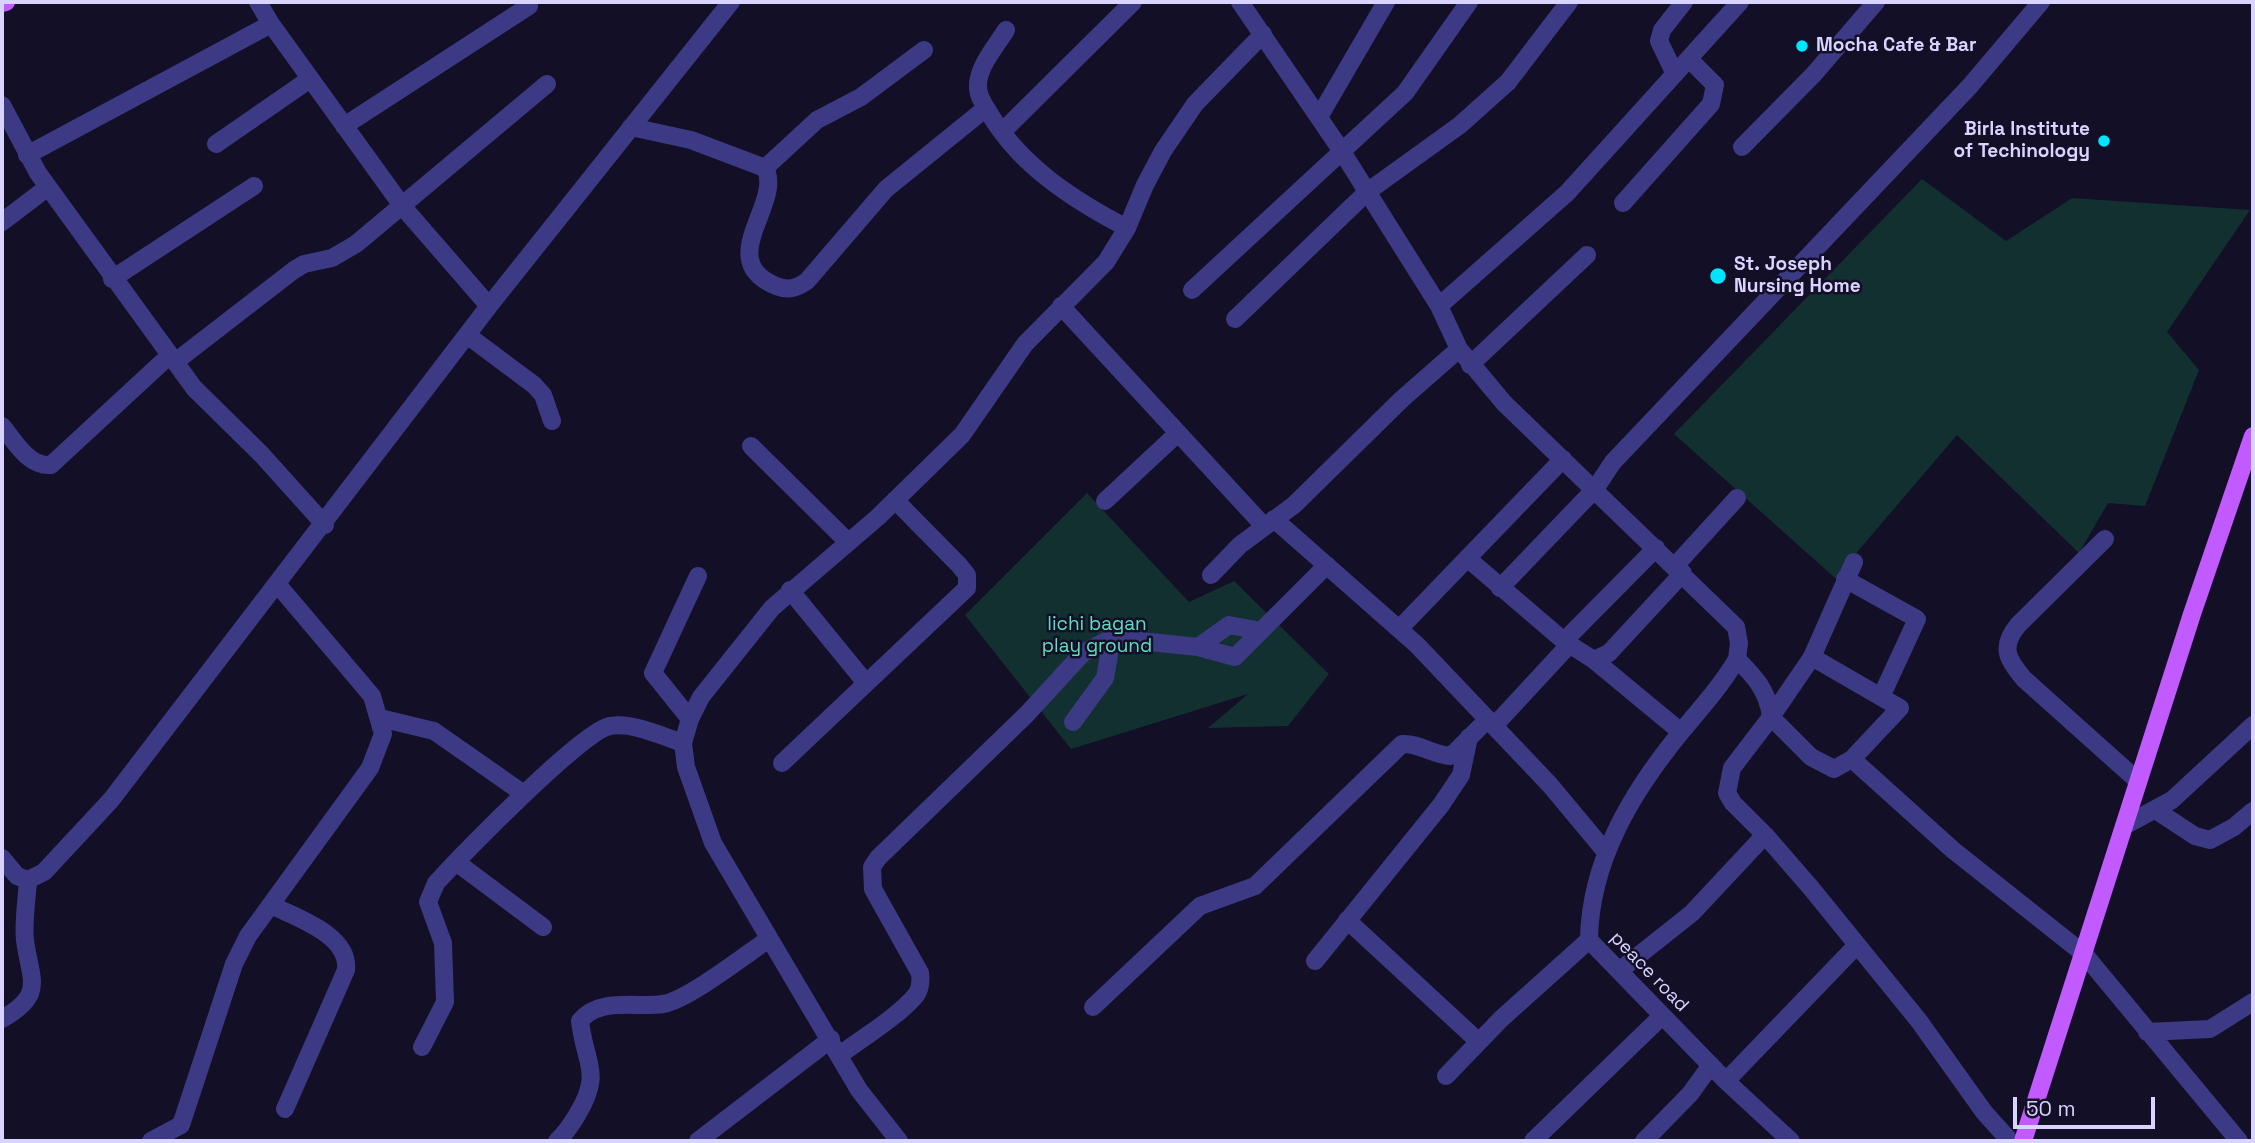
<!DOCTYPE html>
<html>
<head>
<meta charset="utf-8">
<style>
  body { margin:0 }
  #map { position:relative; width:2255px; height:1143px; overflow:hidden; background:#130f26; font-family:"Space Grotesk",sans-serif }
  canvas { display:block }
  .frame { position:absolute; inset:0; border:4px solid #d9d4ff; pointer-events:none }
  .scale { position:absolute; left:2013px; top:1097px; width:142px; height:32px; box-sizing:border-box; border:4px solid #d9d4ff; border-top:0; padding-left:9px; font-size:21px; line-height:24px; white-space:nowrap; color:#d9d4ff; -webkit-text-stroke:5px #130f26; paint-order:stroke }
</style>
</head>
<body>
<div id="map">
<canvas width="2255" height="1143"></canvas>
<div class="frame"></div>
<div class="scale">50 m</div>
</div>
<script>
const g = document.querySelector('canvas').getContext('2d');
g.lineJoin = 'round';
function fill(path, color) { g.fillStyle = color; g.fill(path, 'evenodd'); }
function strokePath(path, color, width, dash) { g.strokeStyle = color; g.lineWidth = width; g.lineCap = dash ? 'butt' : 'round'; g.setLineDash(dash || []); g.stroke(path); }
function write(font, color, halo, rows, align = 'center') {
  g.font = font + ' "Space Grotesk",sans-serif'; g.lineWidth = 5; g.setLineDash([]); g.textBaseline = 'middle'; g.strokeStyle = halo; g.fillStyle = color; for (const [text, x, y, turn = 0] of rows) {
    g.save(); g.translate(x, y); g.rotate((+turn || 0) * Math.PI / 180); g.textAlign = isNaN(turn) ? turn : align; if (halo) g.strokeText(text, 0, 0); g.fillText(text, 0, 0); g.restore();
  }
}
fill(new Path2D(`
  M1922 179 2006 241 2072 198 2250 210 2167 332 2199 370 2145 506 2108 503 2079 553 1957 435 1835 578 1674 434Z
  M1087 493 1189 602 1234 581 1329 674 1288 726 1208 728 1248 694 1071 749 965 615Z`), '#12302f');
strokePath(new Path2D(`
  M1240 2 1341 150 1439 306 1459 349 1504 403 1736 627 1739 643 1737 659C1721 686 1701 708 1681 732 1632 792 1590 861 1589 940
  M1006 30C997 45 977 67 978 87 978 98 986 107 991 116 1022 167 1075 201 1127 228
  M1675 74 1659 41 1662 30 1684 2
  M2 105 38 173 194 388 262 455 325 525
  M1319 117 1386 2
  M344 126 529 6
  M631 127 691 140 765 168C784 203 713 260 776 286 789 291 797 288 807 281L886 189 986 108
  M1002 132 1133 2
  M216 144 310 79
  M1742 147 1814 74 1876 2
  M27 155 271 24
  M765 168 817 120 861 97 924 50
  M1623 203 1711 104 1715 85 1689 59
  M2 222 48 187
  M112 279 254 186
  M1192 290 1405 93 1469 2
  M489 306 731 2
  M1061 306 1264 526
  M1439 306 1567 193 1740 2
  M1235 319 1367 192 1460 125 1508 82 1569 2
  M467 335 534 385 543 395 552 421
  M175 362 294 270 304 264 332 258 356 244 547 84
  M1470 365 1587 255
  M2 426C15 441 28 467 51 465L170 355
  M751 446 848 542
  M1105 501 1178 433
  M1274 519 1417 645 1550 785 1605 851
  M2105 539 2018 625C2000 647 2007 659 2024 679L2138 781
  M1467 558 1564 641 1594 660 1609 653 1683 573
  M1675 566 1737 498
  M1211 575 1240 545 1294 505 1402 399 1459 349
  M1845 579 1917 619 1881 697
  M1500 588 1595 489 1613 462 1970 86 2041 2
  M790 590 866 683
  M1399 629 1563 459
  M1564 641 1656 548
  M1198 647 1235 657 1261 631
  M1812 657 1900 708 1852 759 1834 769 1811 757 1771 717 1812 657 1854 562
  M1737 659C1755 677 1768 691 1771 717L1732 768 1727 793 1733 803 1765 835 1811 888 1919 1021 1984 1112 2010 1141
  M1594 660 1681 732
  M380 718 434 731 524 794
  M690 719 653 673 698 576
  M1073 722 1105 678 1112 638
  M1494 726 1569 645
  M1852 759 1953 850 2084 954 2239 1141
  M782 763 967 588V575L959 565 895 500
  M2157 811 2195 836 2210 840 2234 827 2253 811
  M2124 826 2172 800 2253 725
  M2 858 17 876 28 880 44 872 111 800 489 306 403 207 271 24 258 2
  M456 862 543 927
  M271 905C297 918 350 935 346 970L285 1109
  M1347 920 1479 1042
  M1315 961 1441 805 1461 775 1469 737
  M1619 971 1692 913 1765 835
  M1093 1007 1200 906 1255 886 1402 744C1419 743 1433 755 1451 756L1488 719
  M2 1019C46 994 30 980 25 940 23 921 27 899 28 880
  M2147 1032 2210 1029 2253 1002
  M422 1047 445 1002 443 943 428 902 436 883C461 856 583 730 610 726 633 722 661 736 683 743
  M840 1055C862 1038 899 1016 916 995 921 988 921 981 920 973L873 889 872 867 878 858 1026 715 1083 653 1112 638 1198 647 1229 625 1261 631 1327 565
  M1446 1076 1501 1019 1589 940 1726 1081 1791 1141
  M1726 1081 1857 945
  M151 1141 181 1125 234 964 248 936 370 768 383 734 372 696 278 585
  M557 1141C565 1134 571 1125 577 1115 603 1072 585 1065 580 1021 598 997 637 1008 663 1004 688 1000 745 955 769 939
  M698 1141 831 1039
  M899 1141 859 1090 713 843 686 767 683 743 690 719 701 697 772 608 878 517 962 435 1025 344 1106 262 1127 228 1145 185 1163 151 1195 104 1263 34
  M1533 1141 1662 1016
  M1644 1141 1690 1094 1711 1065`), '#3d3a85', 18);
strokePath(new Path2D(`
  M2 3 6 2
  M2023 1141 2192 614 2253 436`), '#c25bff', 18);
for (const [x, y, r, color] of [
  [1802,46,7,"#00e5ff"],
  [2104,141,7,"#00e5ff"],
  [1718,276,9,"#00e5ff"]
]) { const dot = new Path2D(); dot.arc(x, y, r, 0, 2 * Math.PI); g.fillStyle = color; g.fill(dot); strokePath(dot, '#130f26', 2.5); }
write('bold 19px', '#d9d4ff', '#130f26', [
  ["Mocha Cafe & Bar",1816,46],
  ["Birla Institute",2090,130,"right"],
  ["of Techinology",2090,152,"right"],
  ["St. Joseph",1734,265],
  ["Nursing Home",1734,287]
], 'left');
write('19px', '#5fe0c0', '#130f26', [
  ["lichi bagan",1097,625],
  ["play ground",1097,647]
]);
write('19px', '#d9d4ff', '#130f26', [
  ["peace road",1649,972,46]
]);
</script>
</body>
</html>
